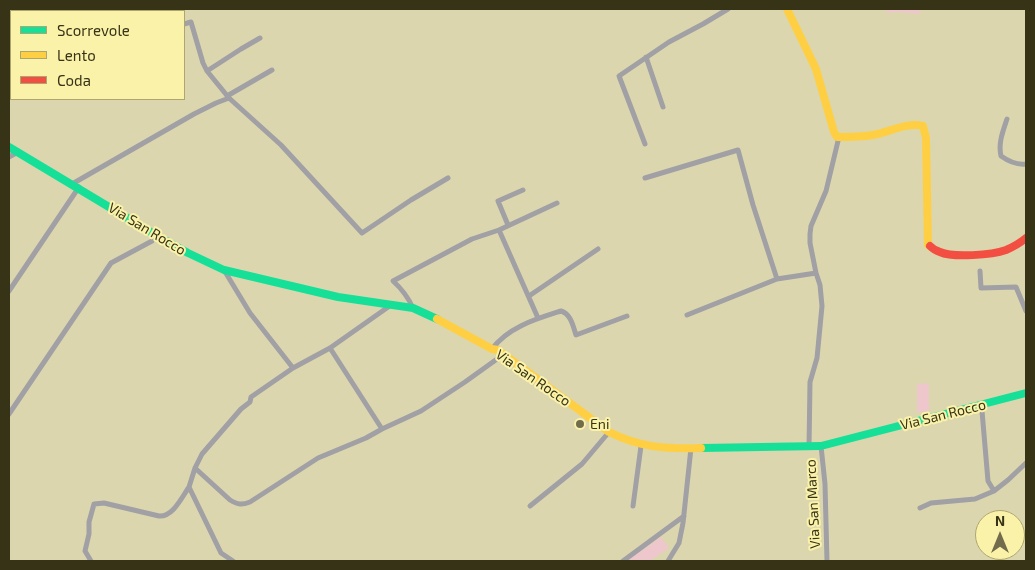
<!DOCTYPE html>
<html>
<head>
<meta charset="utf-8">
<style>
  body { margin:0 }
  #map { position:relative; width:1035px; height:570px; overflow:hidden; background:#dcd6af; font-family:"Exo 2",sans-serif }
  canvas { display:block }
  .frame { position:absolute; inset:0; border:10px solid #373316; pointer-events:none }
  .legend { position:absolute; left:10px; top:10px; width:175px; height:90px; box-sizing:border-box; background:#fbf2aa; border:1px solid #ada66f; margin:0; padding:6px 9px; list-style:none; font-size:15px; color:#373316 }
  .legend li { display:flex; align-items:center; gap:10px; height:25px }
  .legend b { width:25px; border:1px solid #ada66f }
  .north { position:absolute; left:975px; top:510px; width:50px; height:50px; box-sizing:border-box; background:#fbf2aa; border:1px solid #ada66f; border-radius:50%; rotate:0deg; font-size:14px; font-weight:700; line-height:20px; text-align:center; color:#373316 }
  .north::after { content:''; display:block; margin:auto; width:18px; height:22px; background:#716c4c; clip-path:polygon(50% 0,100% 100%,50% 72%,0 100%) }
</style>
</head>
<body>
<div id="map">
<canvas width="1035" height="570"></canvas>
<div class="frame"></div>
<ul class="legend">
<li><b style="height:6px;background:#16e098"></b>Scorrevole</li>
<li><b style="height:6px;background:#ffcf43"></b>Lento</li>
<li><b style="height:6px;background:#f24e42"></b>Coda</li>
</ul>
<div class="north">N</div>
</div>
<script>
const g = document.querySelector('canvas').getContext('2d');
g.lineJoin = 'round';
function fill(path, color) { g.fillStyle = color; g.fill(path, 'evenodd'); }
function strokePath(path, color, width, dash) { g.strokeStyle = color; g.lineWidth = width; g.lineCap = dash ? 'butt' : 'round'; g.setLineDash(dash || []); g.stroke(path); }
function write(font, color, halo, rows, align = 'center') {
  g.font = font + ' "Exo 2",sans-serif'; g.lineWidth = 4; g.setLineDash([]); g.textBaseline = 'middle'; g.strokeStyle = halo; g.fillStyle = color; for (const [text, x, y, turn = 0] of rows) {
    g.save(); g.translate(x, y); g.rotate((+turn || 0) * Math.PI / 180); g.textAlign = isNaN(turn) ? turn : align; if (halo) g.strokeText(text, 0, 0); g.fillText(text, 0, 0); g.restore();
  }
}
fill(new Path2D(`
  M887 9 918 10 921 14 897 12 886 13Z
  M929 383V411L917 412V384Z
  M661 537 669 548 650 561H627Z`), '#edc7cb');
strokePath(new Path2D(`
  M184 24 191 22 203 63 207 71 229 98 281 145 362 233 411 200 448 178
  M646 57 663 107
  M207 71 241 49 260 38
  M227 96 272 70
  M1007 119C1003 131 998 143 1001 156 1008 161 1018 165 1026 164
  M645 144 619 76 669 42 703 24 728 9
  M9 157 18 152
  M645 178 738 150 753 205 777 279
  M72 184 194 114 216 103 229 98
  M508 225 498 201 523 190
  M499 230 538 318
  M224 270 250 313 293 368
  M980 271 981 288 1016 287 1026 311
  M9 291 79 187
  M529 296 598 249
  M413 308C408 297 402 289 393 281L472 239 499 230 557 203
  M687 315 777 279 816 273
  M330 348 382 429
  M492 349C508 327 536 319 561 311 571 314 573 326 576 335L627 316
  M981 406 982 411 988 481 994 491
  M9 414 111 263 152 241 154 234
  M821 446 825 484 827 561
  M809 447 810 382 817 358 822 306 820 285 816 273 810 243V234L811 226 826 191 838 141 837 137
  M195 468 230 500C238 505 242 505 250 502L318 458 366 438 382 429 421 411 465 382 504 354
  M530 506 582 464 609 432
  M633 506 641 446
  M920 508 931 503 975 499 994 491 1008 480 1026 463
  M91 561 85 551 89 534V522L94 504 104 503 159 516C173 517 182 497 189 487
  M233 561 221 553 189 487 195 468 202 454 241 409 250 402 251 397 293 368 330 348 391 305
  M623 561 684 516
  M668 561 679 543 683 523 691 448`), '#a0a0a5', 5);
strokePath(new Path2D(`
  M9 147 154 234 188 253 224 270 338 297 413 308 437 319
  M701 448 821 446 1026 393`), '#16e098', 8);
strokePath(new Path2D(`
  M787 9 816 69 834 132 837 137C849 137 861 137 873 135 890 132 906 122 923 126L926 138 928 245 930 246
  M437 319 492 349 498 350 609 432C641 448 667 449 701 448`), '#ffcf43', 8);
strokePath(new Path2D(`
  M930 246C933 249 936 251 940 252 953 258 992 255 1006 250 1013 247 1020 243 1026 238`), '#f24e42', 8);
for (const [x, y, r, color] of [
  [580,424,5,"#716c4c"]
]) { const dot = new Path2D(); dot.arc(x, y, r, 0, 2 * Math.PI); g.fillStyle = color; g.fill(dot); strokePath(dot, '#fbf2aa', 2); }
write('14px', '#373316', '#fbf2aa', [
  ["Via San Rocco",147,229,31],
  ["Via San Rocco",533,378,35],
  ["Via San Rocco",943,415,-14],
  ["Via San Marco",813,504,-93]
]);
write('14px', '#373316', '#fbf2aa', [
  ["Eni",590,424]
], 'left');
</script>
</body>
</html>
